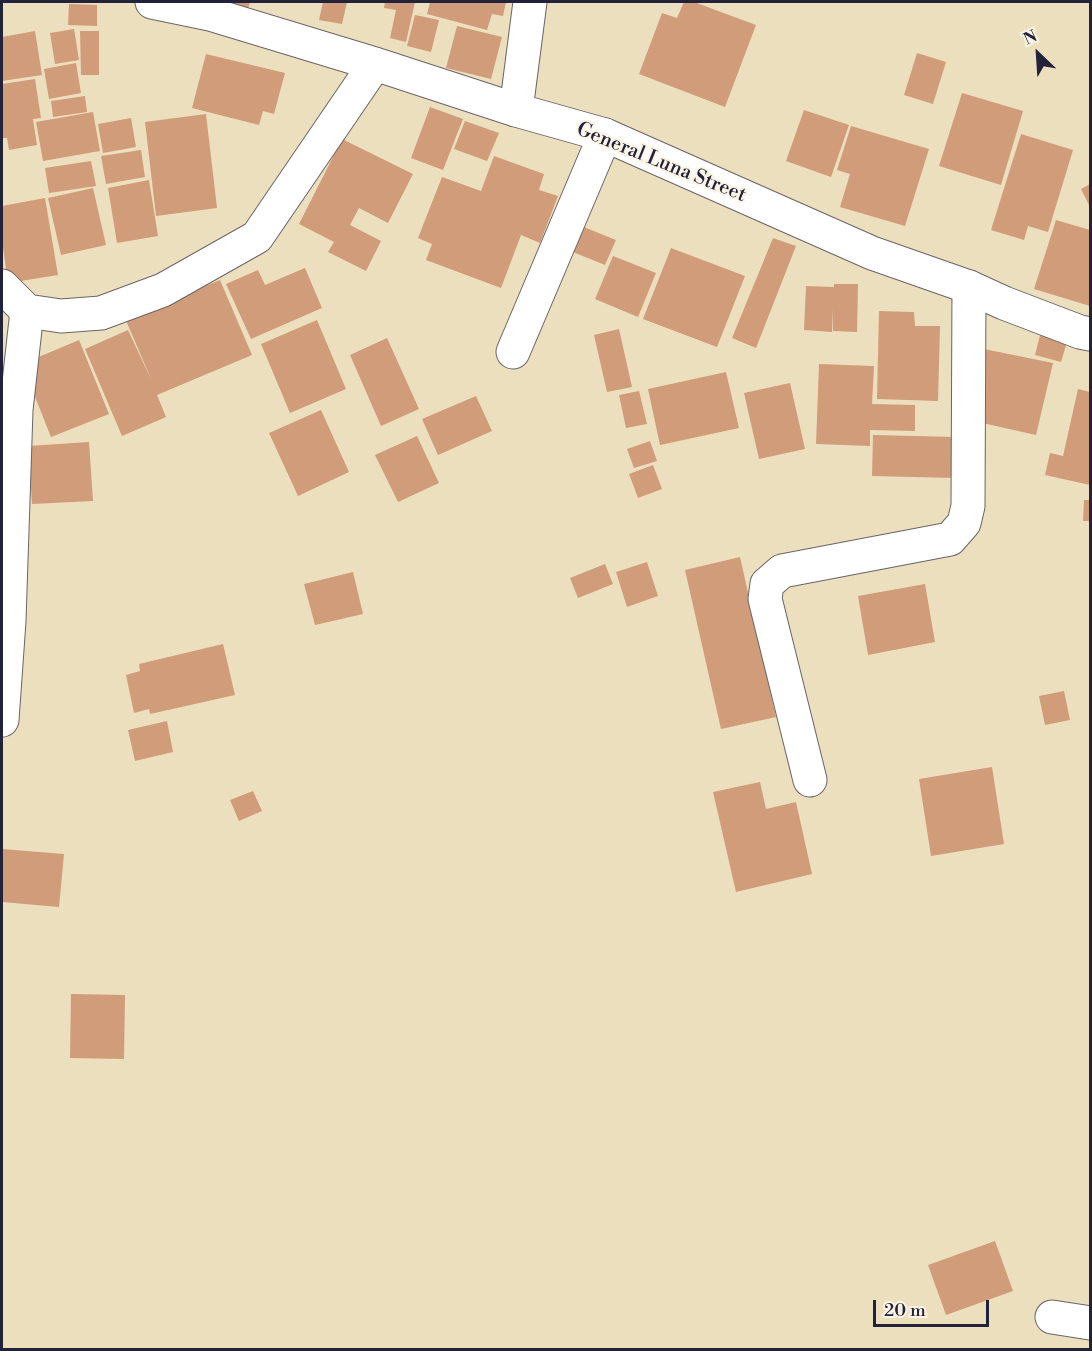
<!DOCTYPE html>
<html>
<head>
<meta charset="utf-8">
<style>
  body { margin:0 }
  #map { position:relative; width:1092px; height:1351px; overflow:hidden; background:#ecdfbd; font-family:"Libre Bodoni",serif }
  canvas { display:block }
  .frame { position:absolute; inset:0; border:3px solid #22223b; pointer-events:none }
  .north { position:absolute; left:1008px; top:24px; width:60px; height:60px; -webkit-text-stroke:4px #fcf5e5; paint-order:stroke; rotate:335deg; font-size:16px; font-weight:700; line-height:24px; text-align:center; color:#22223b }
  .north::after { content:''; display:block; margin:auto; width:21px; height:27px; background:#22223b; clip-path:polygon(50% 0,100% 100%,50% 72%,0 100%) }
  .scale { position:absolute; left:873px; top:1300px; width:116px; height:27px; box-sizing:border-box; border:3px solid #22223b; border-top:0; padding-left:8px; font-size:18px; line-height:21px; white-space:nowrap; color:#22223b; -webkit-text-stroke:4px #fcf5e5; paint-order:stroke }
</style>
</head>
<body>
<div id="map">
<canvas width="1092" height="1351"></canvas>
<div class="frame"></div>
<div class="north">N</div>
<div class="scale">20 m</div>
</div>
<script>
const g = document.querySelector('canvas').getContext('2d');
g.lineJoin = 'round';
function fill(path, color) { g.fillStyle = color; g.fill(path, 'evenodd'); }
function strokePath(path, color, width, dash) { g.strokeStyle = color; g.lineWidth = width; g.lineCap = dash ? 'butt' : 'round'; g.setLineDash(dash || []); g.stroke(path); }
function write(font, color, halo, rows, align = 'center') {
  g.font = font + ' "Libre Bodoni",serif'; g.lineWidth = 4.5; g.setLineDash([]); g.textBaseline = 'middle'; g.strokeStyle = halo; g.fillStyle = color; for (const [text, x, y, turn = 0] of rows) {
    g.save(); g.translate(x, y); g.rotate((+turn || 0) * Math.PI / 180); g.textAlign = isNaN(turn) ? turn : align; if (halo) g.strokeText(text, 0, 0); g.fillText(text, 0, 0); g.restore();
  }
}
fill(new Path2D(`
  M222 2H250L248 9Z
  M323 2H347L342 24 319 20Z
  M385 2H415L406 42 390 38 396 10 384 8Z
  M430 2H506L503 16 492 14 487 30 427 14Z
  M684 2H694L756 25 725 107 639 74 662 13 677 18Z
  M69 4 97 5V26L68 25Z
  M415 15 439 20 431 52 407 46Z
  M457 26 502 37 491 79 446 68Z
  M74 29 79 60 55 64 50 33Z
  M35 31 42 75 2 81V37Z
  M80 31H99V75H81Z
  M917 53 946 62 933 104 904 95Z
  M206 54 285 73 274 114 263 111 259 125 192 108Z
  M76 63 81 93 49 99 44 69Z
  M35 79 41 118 33 119 37 145 9 150 7 138H2V84Z
  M962 93 1023 111 1001 185 939 166Z
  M85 96 87 112 53 117 51 101Z
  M430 107 463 119 443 170 411 158Z
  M804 110 849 125 831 177 786 161Z
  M93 112 100 151 43 161 36 122Z
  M206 114 217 208 156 216 145 122Z
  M131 118 136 147 103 153 98 124Z
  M465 121 499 133 487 161 454 149Z
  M851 126 929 149 905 226 840 207 850 174 837 170Z
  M1021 134 1073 150 1048 232 1028 226 1024 240 991 230Z
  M342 139 413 174 388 223 359 208 350 225 381 241 366 271 328 252 334 242 299 224Z
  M141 150 145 177 106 184 101 156Z
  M494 156 544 174 539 190 558 196 540 243 521 235 501 288 426 260 432 244 418 238 442 177 481 191Z
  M91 161 96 186 49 193 45 168Z
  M149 180 158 236 117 243 108 188Z
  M1090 184V207L1081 189Z
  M93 188 106 245 61 255 48 198Z
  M45 198 58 275 8 283 2 240V206Z
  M1056 220 1090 230V306L1034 289Z
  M574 223 616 240 605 265 563 248Z
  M773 238 796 246 756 348 732 338Z
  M671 248 745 276 717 347 643 319Z
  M613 256 656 273 638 317 595 299Z
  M305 268 322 308 251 339 226 284 258 270 265 285Z
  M220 280 252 355 157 395 166 417 122 436 85 349 128 330 152 381 121 309 159 305Z
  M834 284H858L857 332 833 331V309L832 332 804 330 806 286 834 287Z
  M879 311 914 312 915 326H940L938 401 877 399Z
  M317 320 346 389 290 413 261 344Z
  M619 329 632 387 607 392 594 335Z
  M1040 335 1067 342 1061 362 1035 355Z
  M387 338 419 409 381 426 350 355Z
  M79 340 109 414 51 437 22 364Z
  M984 349 1053 363 1036 435 978 422Z
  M819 364 874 366 872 404 915 405V431L870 430V446L816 444Z
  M726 372 739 428 660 445 648 389Z
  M790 383 805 449 759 459 744 393Z
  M1078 389 1090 392V485L1045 475 1050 453 1063 456Z
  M639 391 647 424 626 428 619 395Z
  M476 396 492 431 438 455 422 419Z
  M321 410 349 472 298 496 269 433Z
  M873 435 956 437 955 478 872 476Z
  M417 436 439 483 398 502 375 455Z
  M650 441 657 461 634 468 627 449Z
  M89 442 93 501 32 504 28 446Z
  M653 465 662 489 638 498 629 474Z
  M1084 500H1090V521H1083Z
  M740 557 776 717 721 729 685 570Z
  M647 562 658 596 627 607 616 572Z
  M605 564 613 584 578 598 570 578Z
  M353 572 363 614 315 625 304 584Z
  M925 584 935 642 868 655 858 596Z
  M223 644 235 695 150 714 149 709 134 713 126 675 140 671 139 664Z
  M1064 691 1070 720 1045 725 1039 696Z
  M167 721 173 752 135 761 128 730Z
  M992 767 1004 844 931 856 919 779Z
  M760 782 766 809 796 802 812 874 736 892 713 792Z
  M253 791 262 811 239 821 230 800Z
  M2 849 64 854 59 907 2 902Z
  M71 994 125 995 124 1059 70 1058Z
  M995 1241 1013 1291 946 1315 928 1265Z`), '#d19c79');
const street = new Path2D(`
  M516 110 530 2
  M513 352 605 135
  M2 720 9 621 16 410 27 311
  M810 780 765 599 767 584 782 571 950 539 964 523 968 506 969 287
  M1052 1317 1090 1323`);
const secondary = new Path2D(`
  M152 2 210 14 375 64 516 110 605 135 872 253 969 287 1004 303 1080 332 1090 334
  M2 286 27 311 61 316 101 313 163 290 257 237 375 64`);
strokePath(street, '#696468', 35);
strokePath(secondary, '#696468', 35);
strokePath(street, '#fff', 33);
strokePath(secondary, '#fff', 33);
write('20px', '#22223b', '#fcf5e5', [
  ["General Luna Street",661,163,22]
]);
</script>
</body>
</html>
